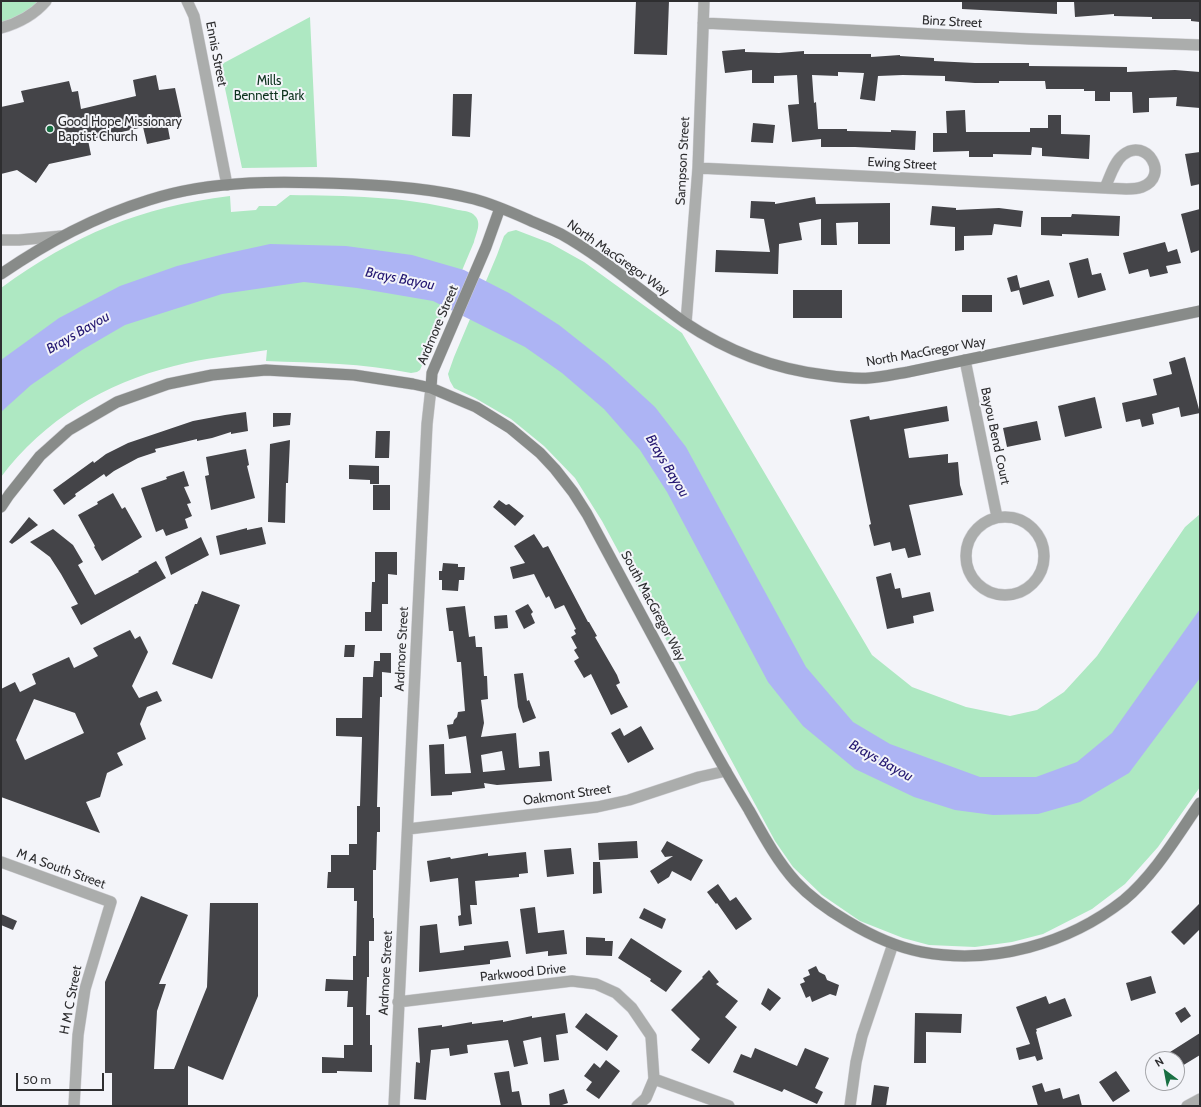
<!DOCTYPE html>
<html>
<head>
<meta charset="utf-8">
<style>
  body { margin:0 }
  #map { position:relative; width:1201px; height:1107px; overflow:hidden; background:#f3f4f9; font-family:Cabin,sans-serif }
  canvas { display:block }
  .frame { position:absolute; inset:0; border:2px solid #2e2e30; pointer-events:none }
  .north { position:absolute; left:1145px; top:1051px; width:40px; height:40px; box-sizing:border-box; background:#f3f4f9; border:1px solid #a4a5a9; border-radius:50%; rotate:328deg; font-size:11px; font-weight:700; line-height:16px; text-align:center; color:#2e2e30 }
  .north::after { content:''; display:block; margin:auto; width:14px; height:18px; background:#197043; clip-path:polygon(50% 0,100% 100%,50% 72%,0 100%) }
  .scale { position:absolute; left:16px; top:1073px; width:88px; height:18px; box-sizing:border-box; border:2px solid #2e2e30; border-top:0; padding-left:5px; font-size:12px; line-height:14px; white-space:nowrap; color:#2e2e30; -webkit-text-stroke:3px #f3f4f9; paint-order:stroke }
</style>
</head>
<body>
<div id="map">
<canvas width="1201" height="1107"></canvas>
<div class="frame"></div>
<div class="north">N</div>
<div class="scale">50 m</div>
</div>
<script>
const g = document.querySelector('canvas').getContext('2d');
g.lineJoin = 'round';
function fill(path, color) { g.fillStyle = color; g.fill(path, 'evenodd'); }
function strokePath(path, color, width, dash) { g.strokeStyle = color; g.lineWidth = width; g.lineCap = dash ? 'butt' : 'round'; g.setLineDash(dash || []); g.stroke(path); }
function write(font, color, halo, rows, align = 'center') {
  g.font = font + ' Cabin,sans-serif'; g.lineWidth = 4; g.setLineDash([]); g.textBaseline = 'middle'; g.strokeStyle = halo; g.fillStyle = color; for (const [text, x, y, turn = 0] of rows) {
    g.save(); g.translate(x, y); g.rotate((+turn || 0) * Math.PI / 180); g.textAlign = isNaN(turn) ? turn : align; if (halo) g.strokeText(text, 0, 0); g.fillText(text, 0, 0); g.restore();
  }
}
fill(new Path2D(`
  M1 1H38C28 13 15 18 1 23Z
  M310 17 317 167 242 168 220 65Z
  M290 195C346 196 404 196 458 210 464 211 471 211 475 216 482 223 476 234 474 242L420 370 417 372 411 373C362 363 316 363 266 361L267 350C236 355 204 358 174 366 105 383 44 420 1 477V288C74 235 140 207 230 196L231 212 256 210 259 206H276Z
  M516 230 550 243 584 262 682 333 872 655 912 687 966 707 1010 716 1037 710 1064 692 1097 656 1185 527 1200 514V787L1158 847 1125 884 1092 909 1043 934 1012 942 975 947 929 945 903 938 860 921 822 895 793 867 775 841 602 521 575 478 544 446 511 419 475 398 454 388 450 381 448 374 454 357 497 255 504 236 508 232Z`), '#aee8c2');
fill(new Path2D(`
  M270 244 346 246 412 255 464 270 509 293 559 325 607 363 655 407 686 447 806 667 853 722 890 744 980 777H1036L1077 762 1112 733 1200 609V678L1129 773 1080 802 1038 814 993 815 955 810 914 797 855 769 803 726 768 682 667 492 640 450 604 409 562 373 525 347 433 301 357 288 304 282 222 294 125 325 82 350 31 385 1 412V360L59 318 120 286 177 266 224 254Z`), '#adb4f4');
fill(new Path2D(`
  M636 1H669L667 55 634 54Z
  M962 1H1057V14L962 9Z
  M1074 1H1200V22L1191 21V19H1152V17L1114 16V14L1075 17Z
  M745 49V52L779 53 804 51V54H871V57L900 55V56L934 58V61L975 63H1029V66L1127 67V72L1175 70 1200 72V108L1176 106 1177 97 1149 98V112L1133 113 1132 92H1110V101H1095V91H1084V89H1046L1045 81H999V83H975L945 81V76L903 75 878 76 875 101 860 99 864 73 838 72V76L812 75 814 103 816 102 818 129H847V131L891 132V130L916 131 915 150 855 147H821V139L792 142 788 105 799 104 797 75 774 76V83H752V70L725 73 722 51Z
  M156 75 159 90 175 88 182 120 167 123 170 139 147 144 143 127 88 140 91 155 49 164 36 183 17 170 1 174V107L24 102 21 91 69 81 72 92 78 91 81 109 136 96 133 80Z
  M453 94H472L470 137 452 136Z
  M965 110 966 132H1030V128H1048V115H1061V134L1090 135 1089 159 1042 156V148L1032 147 1031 155 993 154V157H969V151L933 152V133H947L946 111Z
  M753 123 775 125 773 143 751 142Z
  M1200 152V184L1191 186 1185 154Z
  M815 197 816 204 890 203V244H858V222L836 223 837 245H821V219L799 223 802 240 779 244 778 274 715 272 716 250 770 252 764 219 750 218 751 201 775 202V204Z
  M932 206 956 208V210L999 208 1023 211 1021 227 994 224 992 235 964 236V250L955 251V227L930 225Z
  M1200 209V250L1191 253 1181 214Z
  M1072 214 1120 216 1119 236 1062 234V236L1041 235V217H1071Z
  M1165 242 1168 252 1177 249 1181 263 1166 266 1168 273 1150 277 1148 269 1129 274 1123 253Z
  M1088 258 1092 275 1101 273 1106 290 1078 298 1069 263Z
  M1017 275 1020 288 1049 280 1054 296 1023 305 1019 290 1011 292 1007 278Z
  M793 290H842V318H793Z
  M962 295H992V312H962Z
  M1185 357 1200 413 1181 417 1179 407 1152 414 1154 424 1142 427 1140 419 1126 422 1122 403 1157 395 1153 379 1172 374 1169 362Z
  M1095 397 1102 428 1065 437 1058 406Z
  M947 406 949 421 904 429 909 458 948 454V463L958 462 960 485 963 495 909 505 921 555 908 558 905 548 892 551 890 542 874 546 869 525 871 524 866 500 850 420 869 416 870 420Z
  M246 412 248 431 231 434V432L212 438 197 441V439L155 449 156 452 138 458 114 471 106 477 104 474 75 494 76 496 64 505 53 490 93 461 94 463 106 454 128 443 193 421 225 415Z
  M273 413H291L290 425 273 427Z
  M1037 421 1041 440 1007 447 1003 428Z
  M376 431H390L389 458H375Z
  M290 440 288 483H286L285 523 268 522 270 444Z
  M246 449 249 465 247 466 255 498 211 510 205 476 209 475 206 457Z
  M349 465 379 466V484H370V480L349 479Z
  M184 471 189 486 184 487 191 503 187 504 192 516 185 519 188 528 166 536 163 529 156 532 141 488 167 479 166 477Z
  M373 485H390V510H373Z
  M113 493 122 509 125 507 142 537 102 561 94 547 95 546 78 515 98 504 97 502Z
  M499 500 506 505 509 504 524 516 515 526 493 507Z
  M29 517 38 525 12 544 9 542Z
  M262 527 266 544 220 555 216 536 247 528V530Z
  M53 529 73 545 83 562 78 565 95 595 139 572 138 571 156 561 166 578 81 625 71 607 78 604 61 574 50 557 30 542Z
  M534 534 543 548 548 546 588 622H589L597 636 595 637 617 675 620 683 616 685 628 707 611 715 591 674 584 678 574 661 579 658 574 650 577 648 571 637 576 634 574 630 576 629 564 605 555 609 549 596 546 598 534 574 513 579 510 567 525 563 514 546Z
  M201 537 209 555 171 575 165 557Z
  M375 552H397V575L388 574V604H382V631H365V612H371L372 582H375Z
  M443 563 458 564V567H465L464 580H459L458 591 442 590V580H439V571H442Z
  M891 573 895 589 900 588 902 598 930 592 934 611 913 616 914 623 887 629 876 577Z
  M202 591 240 605 212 679 172 664 195 604H197Z
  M528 604 533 612 531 614 535 623 524 629 515 611Z
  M465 606 469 637 475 636 476 647H482L484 676H487L488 699 481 700 484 723 481 737 516 733 519 768 540 766 539 752 549 751 552 781 497 785 484 783 485 788 452 792V795L431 796 429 745 444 744 445 774 471 773 466 736 449 739 447 725 453 724 454 720 457 717 458 712 465 711 461 662H457L453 631H449L446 608ZM502 751 505 770 483 772 481 755Z
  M507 615 508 628 495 629 494 616Z
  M130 630 135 639 140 636 148 652 132 686 139 698 157 691 162 701 147 707 140 724 146 739 117 753 123 765 107 773 100 797 86 802 100 833 1 797V689L15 682 20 692 36 684 32 674 69 657 74 668 98 656 93 648ZM34 699 75 713 84 733 25 760 16 740Z
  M345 645H355L354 657H344Z
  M380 653H391V673L382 672V697H380L377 807H380V832H377L376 870H373V918H374V941H369V977H367L366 1015H370V1045H372V1072L337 1071V1073H322V1057L344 1058V1045H353V1007H347L348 991H325L326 979 353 980V956H356L357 901H354V888H327L328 872H331V855H349V844H357V806H360L362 737 336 736V718H362L363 677H373L374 661H380Z
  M523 673 527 701 529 700 536 718 523 723 518 707 514 674Z
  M641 726 654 749 628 763 611 733 620 728 624 736Z
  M637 841 638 858 599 860 598 843Z
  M667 841 703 860 691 881 672 871 669 877 658 884 650 871 673 856 665 857 661 851Z
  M571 848 574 874 547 877 544 850Z
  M526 852 528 873 519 874V877L475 881 477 905H470L472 924 459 926 458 916 461 915 458 878 430 882 427 861 450 857 451 859 488 853V856Z
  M593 862H600L602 893 593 894Z
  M718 884 730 901 736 897 752 919 736 930 717 903 716 904 707 892Z
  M141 896 188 915 159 984H166L157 1011 154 1069H174L207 987 210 903H258V996L223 1080 188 1066V1106H112V1073H105V982Z
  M1200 903V929L1184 945 1171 932Z
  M535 907 538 933 564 930 567 954 548 956V951L526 954 520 909Z
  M644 908 666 919 662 929 639 918Z
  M1 914 17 921 13 930 1 925Z
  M437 924 440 953 464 950V946L508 941 511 957 490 960V964L419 972 420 926Z
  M586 937 605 938V941H613L612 956 586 955Z
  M631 938 682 971 666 992 650 981 651 979 618 958Z
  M816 966 819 972 825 975 827 980 839 985 836 996 830 994 812 1002 810 996 806 998 800 984 805 982 803 978 810 975 808 970Z
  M709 970 719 982 716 984 738 1001 725 1017 737 1027 709 1064 691 1050 700 1039 671 1010 703 978 702 977Z
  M1151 976 1156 993 1131 1001 1126 983Z
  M768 988 781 998 770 1011 761 1004Z
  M1046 996 1049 1004 1065 998 1072 1016 1036 1029 1037 1031 1036 1032 1043 1059 1037 1061 1035 1056 1019 1060 1016 1048 1030 1044 1016 1007Z
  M1185 1007 1191 1016 1181 1023 1175 1013Z
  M565 1013 568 1033 556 1035 559 1060 544 1062 541 1037 523 1041 528 1064 514 1067 508 1040 467 1045 468 1053 450 1056 449 1048 431 1050 426 1100 414 1099 416 1062 420 1063 418 1028 442 1025V1027L472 1022V1024L503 1020V1022L532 1016V1018Z
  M586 1013 618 1036 607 1051 575 1027Z
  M915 1013 962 1014 961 1033 926 1032V1063H914Z
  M1200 1033V1055L1177 1069V1059H1159Z
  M755 1048 797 1066 805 1048 829 1058 815 1088 823 1092 817 1104 784 1089 782 1092 733 1072 741 1054 751 1058Z
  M606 1060 620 1071 599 1099 586 1090 592 1082 584 1076 594 1063 600 1068Z
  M509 1071 512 1092 519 1091 522 1106H501L494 1073Z
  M1116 1071 1130 1091 1113 1102 1099 1082Z
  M1042 1083 1045 1092 1060 1088 1063 1099 1079 1094 1082 1106H1038L1032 1086Z
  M874 1085 889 1087 886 1106H871Z
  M564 1089 568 1103 559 1106H550L549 1094Z`), '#444448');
const minor = new Path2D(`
  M703 23 1030 39 1200 45
  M1 28C19 23 34 15 46 1
  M698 168 1105 188C1117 188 1131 191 1142 187 1171 176 1146 136 1123 155 1114 162 1110 177 1105 188
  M1 240H19L62 236
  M686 323 698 168 704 1
  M965 360 997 517
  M966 556a39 39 0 1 1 78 0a39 39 0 1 1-78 0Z
  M408 829 597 807 629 800 699 777 726 771
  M1 862 111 902 85 989 78 1035 74 1106
  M398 1002 572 981 596 984 616 993 632 1008 651 1036 654 1079 729 1106
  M394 1106 427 424 431 388
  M637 1106 646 1098 654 1079
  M850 1106 856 1062 862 1036 893 944
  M1187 1106 1200 1099`);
const tertiary = new Path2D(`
  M187 1 194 16 227 185`);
const secondary = new Path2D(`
  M1 274C48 242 94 217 149 200 214 179 285 181 353 184 394 186 434 189 474 199 493 204 511 212 529 220 540 225 551 229 561 234 604 258 644 294 684 322 727 351 774 369 825 375 839 377 854 379 869 378 882 377 895 374 908 372L1200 311
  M431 388 432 373 486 247 500 208
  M1 507 9 495 40 456 69 430 117 402 168 384 212 375 266 370 354 375 413 384 431 388 476 407 510 428 540 453 555 469 573 492 587 514C627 589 668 664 708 739 721 763 735 787 749 810 763 835 777 861 796 882 810 897 830 911 847 921 870 935 896 947 922 952 993 965 1068 944 1124 900 1155 874 1177 836 1200 803`);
strokePath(minor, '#d0d0d5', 12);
strokePath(tertiary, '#d0d0d5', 12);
strokePath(secondary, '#d0d0d5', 12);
strokePath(minor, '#abadac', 11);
strokePath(tertiary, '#abadac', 11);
strokePath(secondary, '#888b89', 11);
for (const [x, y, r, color] of [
  [50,129,4,"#197043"]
]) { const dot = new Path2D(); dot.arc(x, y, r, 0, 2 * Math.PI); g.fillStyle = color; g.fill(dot); strokePath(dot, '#f3f4f9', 1.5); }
write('13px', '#2e2e30', '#f3f4f9', [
  ["Binz Street",952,22,3],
  ["Ennis Street",216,54,79],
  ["Sampson Street",683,161,-87],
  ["Ewing Street",902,164,3],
  ["North MacGregor Way",618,258,35],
  ["Ardmore Street",438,325,-67],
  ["North MacGregor Way",926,352,-10],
  ["Bayou Bend Court",995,436,78],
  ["South MacGregor Way",653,606,62],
  ["Ardmore Street",402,649,-87],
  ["Oakmont Street",567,795,-8],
  ["M A South Street",61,869,20],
  ["Ardmore Street",386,973,-87],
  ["Parkwood Drive",523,973,-6],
  ["H M C Street",71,1000,-79]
]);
write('13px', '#0c321d', '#f3f4f9', [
  ["Mills",269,81],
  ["Bennett Park",269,96]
]);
write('13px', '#2e2e30', '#f3f4f9', [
  ["Good Hope Missionary",58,122],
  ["Baptist Church",58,137]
], 'left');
write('italic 14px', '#251872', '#f3f4f9', [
  ["Brays Bayou",400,279,11],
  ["Brays Bayou",78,333,-30],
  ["Brays Bayou",667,466,59],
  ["Brays Bayou",881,761,29]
]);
</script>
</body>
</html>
